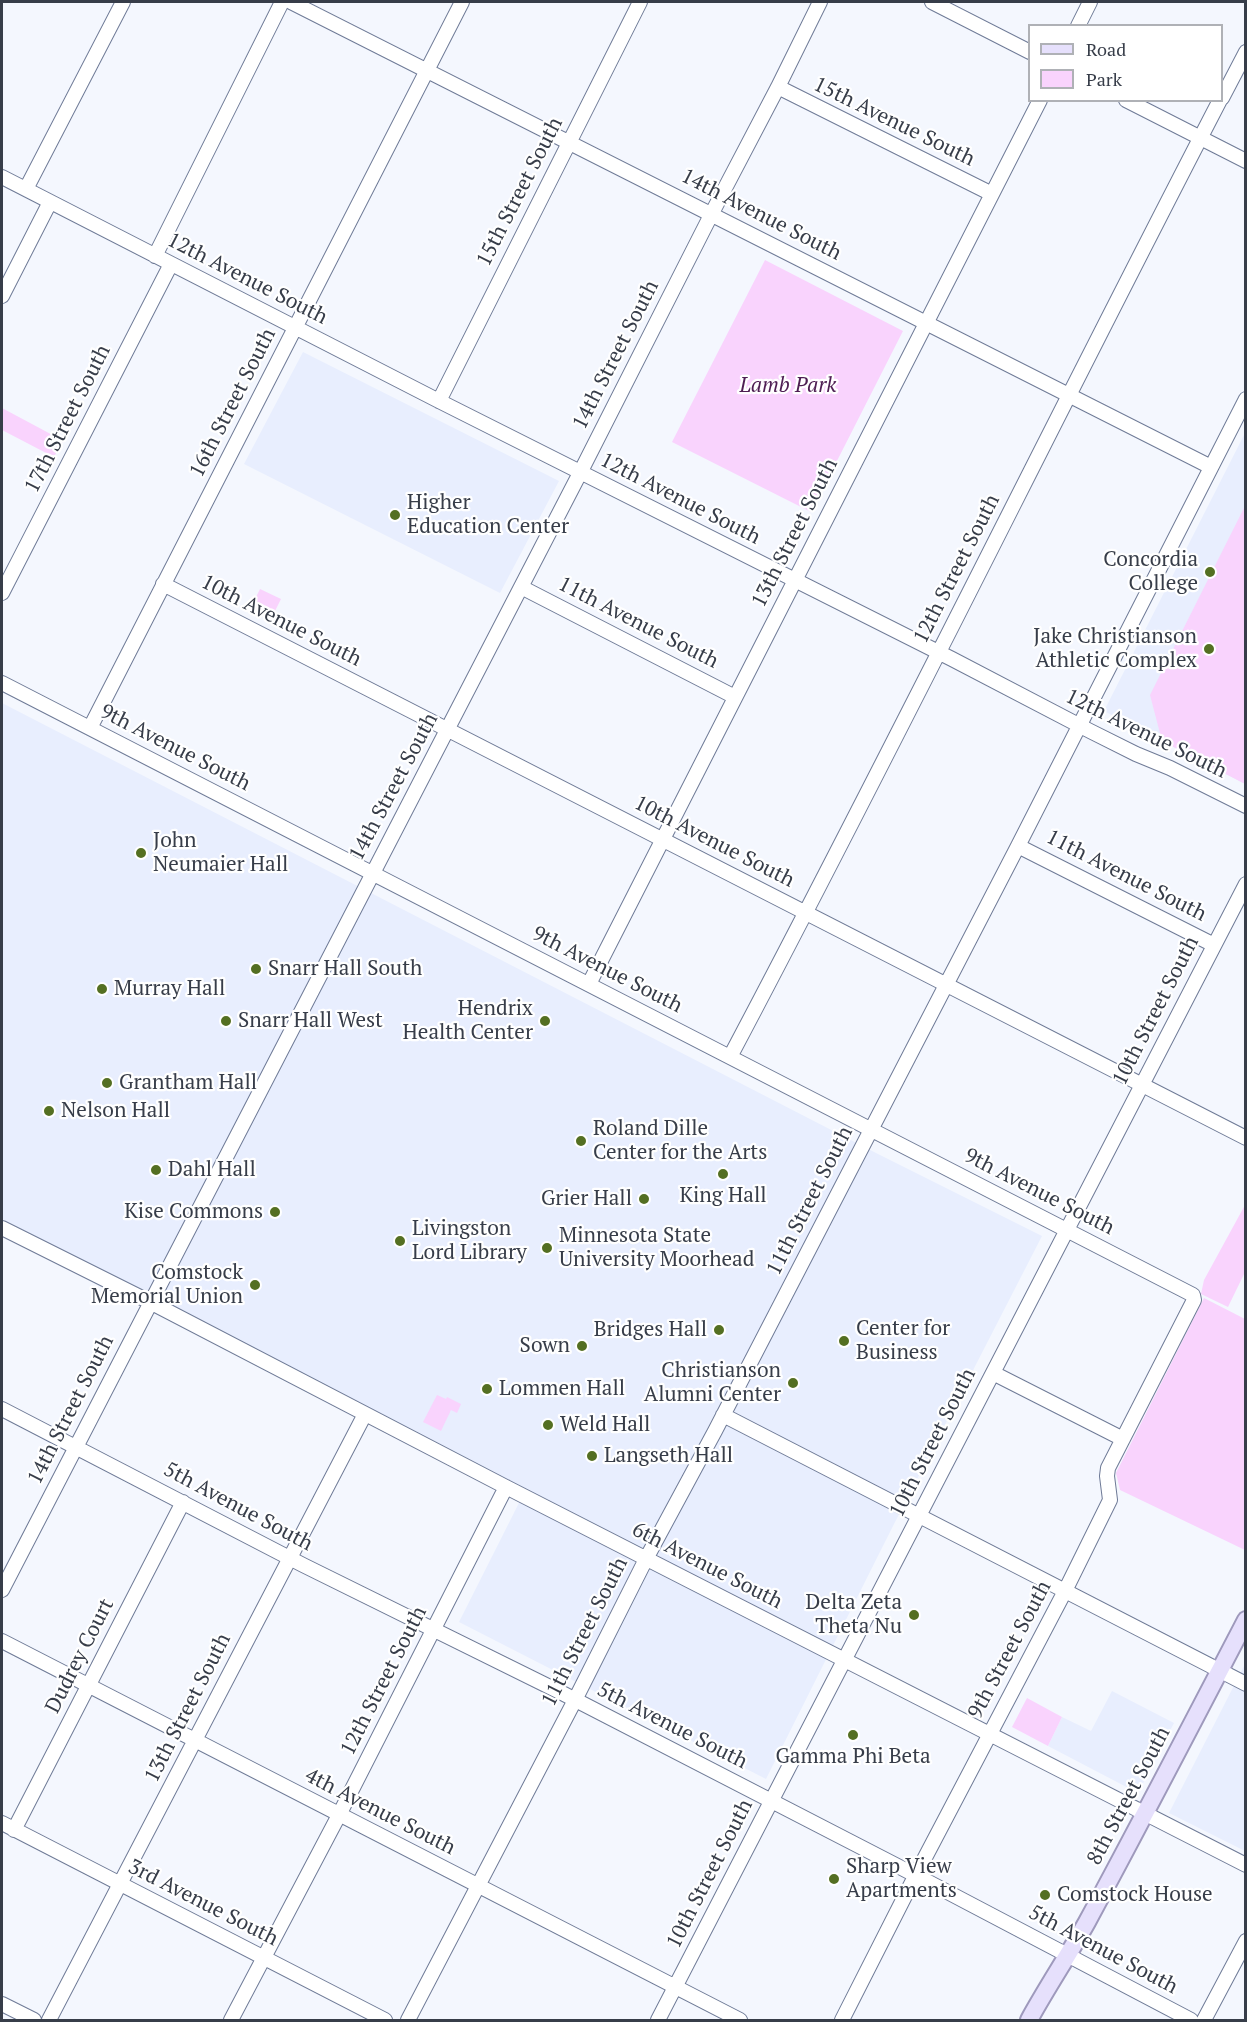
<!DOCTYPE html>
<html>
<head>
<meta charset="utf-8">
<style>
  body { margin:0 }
  #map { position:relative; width:1247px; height:2022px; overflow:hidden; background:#f4f7fe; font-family:"PT Serif",serif }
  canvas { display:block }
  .frame { position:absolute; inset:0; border:3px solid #373d49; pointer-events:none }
  .legend { position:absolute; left:1028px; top:24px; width:195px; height:78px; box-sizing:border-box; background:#fff; border:2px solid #afb1b6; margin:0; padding:8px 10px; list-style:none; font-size:18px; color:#373d49 }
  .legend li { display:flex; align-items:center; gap:12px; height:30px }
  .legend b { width:30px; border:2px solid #afb1b6 }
</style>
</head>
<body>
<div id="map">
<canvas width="1247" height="2022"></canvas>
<div class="frame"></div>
<ul class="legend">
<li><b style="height:8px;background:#e6e0fc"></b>Road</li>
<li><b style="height:16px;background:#f9d3fd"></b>Park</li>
</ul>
</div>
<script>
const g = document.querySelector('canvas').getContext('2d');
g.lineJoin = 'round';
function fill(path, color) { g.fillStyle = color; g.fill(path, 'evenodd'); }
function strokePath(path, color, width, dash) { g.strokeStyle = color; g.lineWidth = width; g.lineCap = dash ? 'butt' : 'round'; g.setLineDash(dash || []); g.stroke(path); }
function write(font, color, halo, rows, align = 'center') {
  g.font = font + ' "PT Serif",serif'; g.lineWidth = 4.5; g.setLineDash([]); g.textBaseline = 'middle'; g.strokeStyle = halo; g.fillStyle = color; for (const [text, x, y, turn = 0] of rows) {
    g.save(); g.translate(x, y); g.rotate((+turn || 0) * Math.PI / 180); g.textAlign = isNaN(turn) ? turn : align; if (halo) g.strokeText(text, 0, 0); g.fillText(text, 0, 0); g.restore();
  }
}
fill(new Path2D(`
  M303 352 559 481 500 593 244 464Z
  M1245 433V784L1104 711Z
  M2 703 876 1153 1042 1236 894 1524 766 1779 459 1622 526 1489 2 1219Z
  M1245 1664V1851L1169 1813Z
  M1112 1691 1174 1723 1138 1793 1048 1746 1062 1717 1091 1731Z`), '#e8eefe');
fill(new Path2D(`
  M765 260 903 331 811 512 672 442Z
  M2 408 60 439 63 442 55 455H50L2 430Z
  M1245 506V784L1162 741 1150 695Z
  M260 589 281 599 271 619 250 609Z
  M1245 1205V1272L1228 1307 1201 1294 1204 1280Z
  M1204 1298 1245 1319V1550L1120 1490 1116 1473Z
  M437 1395 446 1399 447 1397 461 1404 457 1413 451 1410 441 1431 423 1422Z
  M1027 1698 1062 1717 1048 1746 1012 1727Z`), '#f9d3fd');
const minor = new Path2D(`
  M291 2 1211 467
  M932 2 1030 52
  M1078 26 1090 2
  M778 87 992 194
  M1222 98 1246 52
  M1126 100 1246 161
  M2 177 439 401 952 659 1090 731 1136 754 1170 768 1246 806
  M26 189 123 2
  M155 256 282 2
  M2 296 50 202
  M439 401 640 2
  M163 584 1246 1138
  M521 587 735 697
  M2 593 171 264
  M2 683 1193 1295 1194 1300 1108 1468 1107 1476 1110 1500 1065 1591 908 1890 842 2020
  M90 728 462 2
  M1018 846 1214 945
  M589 984 1040 100
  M730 1057C898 740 1055 418 1220 100
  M2 1228 150 1302 506 1487 1246 1865
  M993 1373 1123 1439
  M2 1409 303 1565 564 1694 917 1876 1191 2020
  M723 1415 1246 1684
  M2 1590 580 473 712 213 778 87 820 2
  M2 1641 740 2020
  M2 1823 385 2020
  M14 1830 183 1502
  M2 2004 34 2020
  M49 2020 365 1414
  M231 2020 339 1815 506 1487
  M408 2020 575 1700 646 1559 715 1431 1018 846 1246 399
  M658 2020 1246 884
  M1204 2020 1246 1941`);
const major = new Path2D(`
  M1029 2020C1047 1987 1068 1956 1087 1922 1141 1822 1193 1722 1246 1620`);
strokePath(minor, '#6f7b97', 16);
strokePath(major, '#9e99bc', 20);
strokePath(minor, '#fff', 14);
strokePath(major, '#e6e0fc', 16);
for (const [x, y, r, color] of [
  [395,515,6,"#546f22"],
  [1210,572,6,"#546f22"],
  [1209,649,6,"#546f22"],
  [141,853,6,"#546f22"],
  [256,969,6,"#546f22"],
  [102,989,6,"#546f22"],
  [226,1021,6,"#546f22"],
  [545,1021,6,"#546f22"],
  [107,1083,6,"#546f22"],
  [49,1111,6,"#546f22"],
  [581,1141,6,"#546f22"],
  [156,1170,6,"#546f22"],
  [723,1174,6,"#546f22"],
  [644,1199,6,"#546f22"],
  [275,1212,6,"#546f22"],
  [400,1241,6,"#546f22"],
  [547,1248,6,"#546f22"],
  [255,1285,6,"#546f22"],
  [719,1330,6,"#546f22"],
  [844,1341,6,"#546f22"],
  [582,1346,6,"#546f22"],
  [793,1383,6,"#546f22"],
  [487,1389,6,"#546f22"],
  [548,1425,6,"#546f22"],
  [592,1456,6,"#546f22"],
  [914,1615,6,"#546f22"],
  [853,1735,6,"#546f22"],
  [834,1879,6,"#546f22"],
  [1045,1895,6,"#546f22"]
]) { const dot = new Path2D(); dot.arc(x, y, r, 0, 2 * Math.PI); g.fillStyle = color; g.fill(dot); strokePath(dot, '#fff', 2); }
write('21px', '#373d49', '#fff', [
  ["15th Avenue South",894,122,26],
  ["15th Street South",520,192,-63],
  ["14th Avenue South",761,215,27],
  ["12th Avenue South",247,279,27],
  ["14th Street South",616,355,-63],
  ["16th Street South",233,403,-63],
  ["17th Street South",68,419,-63],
  ["12th Avenue South",680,499,27],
  ["13th Street South",795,533,-63],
  ["12th Street South",957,569,-63],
  ["10th Avenue South",281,621,27],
  ["11th Avenue South",638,623,27],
  ["12th Avenue South",1146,734,26],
  ["9th Avenue South",175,748,27],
  ["14th Street South",394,787,-62],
  ["10th Avenue South",714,842,27],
  ["11th Avenue South",1126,876,27],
  ["9th Avenue South",607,970,27],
  ["10th Street South",1156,1011,-63],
  ["9th Avenue South",1039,1192,27],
  ["11th Street South",810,1201,-63],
  ["14th Street South",71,1410,-63],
  ["10th Street South",933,1443,-63],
  ["5th Avenue South",238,1507,28],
  ["6th Avenue South",707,1566,27],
  ["11th Street South",585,1632,-63],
  ["9th Street South",1010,1650,-62],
  ["Dudrey Court",80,1656,-63],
  ["12th Street South",384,1681,-63],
  ["13th Street South",188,1708,-63],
  ["5th Avenue South",672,1726,27],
  ["8th Street South",1129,1796,-62],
  ["4th Avenue South",380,1812,27],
  ["10th Street South",710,1874,-63],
  ["3rd Avenue South",203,1903,27],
  ["5th Avenue South",1103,1950,28]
]);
write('italic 21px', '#4e1e53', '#fff', [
  ["Lamb Park",788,386]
]);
write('21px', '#373d49', '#fff', [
  ["Higher",407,503],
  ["Education Center",407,527],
  ["Concordia",1198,560,"right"],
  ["College",1198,584,"right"],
  ["Jake Christianson",1197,637,"right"],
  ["Athletic Complex",1197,661,"right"],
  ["John",153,841],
  ["Neumaier Hall",153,865],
  ["Snarr Hall South",268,969],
  ["Murray Hall",114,989],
  ["Hendrix",533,1009,"right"],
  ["Health Center",533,1033,"right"],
  ["Snarr Hall West",238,1021],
  ["Grantham Hall",119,1083],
  ["Nelson Hall",61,1111],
  ["Roland Dille",593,1129],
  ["Center for the Arts",593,1153],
  ["Dahl Hall",168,1170],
  ["King Hall",723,1196,"center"],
  ["Grier Hall",632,1199,"right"],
  ["Kise Commons",263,1212,"right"],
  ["Livingston",412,1229],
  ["Lord Library",412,1253],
  ["Minnesota State",559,1236],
  ["University Moorhead",559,1260],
  ["Comstock",243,1273,"right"],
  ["Memorial Union",243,1297,"right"],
  ["Center for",856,1329],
  ["Business",856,1353],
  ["Bridges Hall",707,1330,"right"],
  ["Sown",570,1346,"right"],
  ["Christianson",781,1371,"right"],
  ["Alumni Center",781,1395,"right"],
  ["Lommen Hall",499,1389],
  ["Weld Hall",560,1425],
  ["Langseth Hall",604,1456],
  ["Delta Zeta",902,1603,"right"],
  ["Theta Nu",902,1627,"right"],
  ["Gamma Phi Beta",853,1757,"center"],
  ["Sharp View",846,1867],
  ["Apartments",846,1891],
  ["Comstock House",1057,1895]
], 'left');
</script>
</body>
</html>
